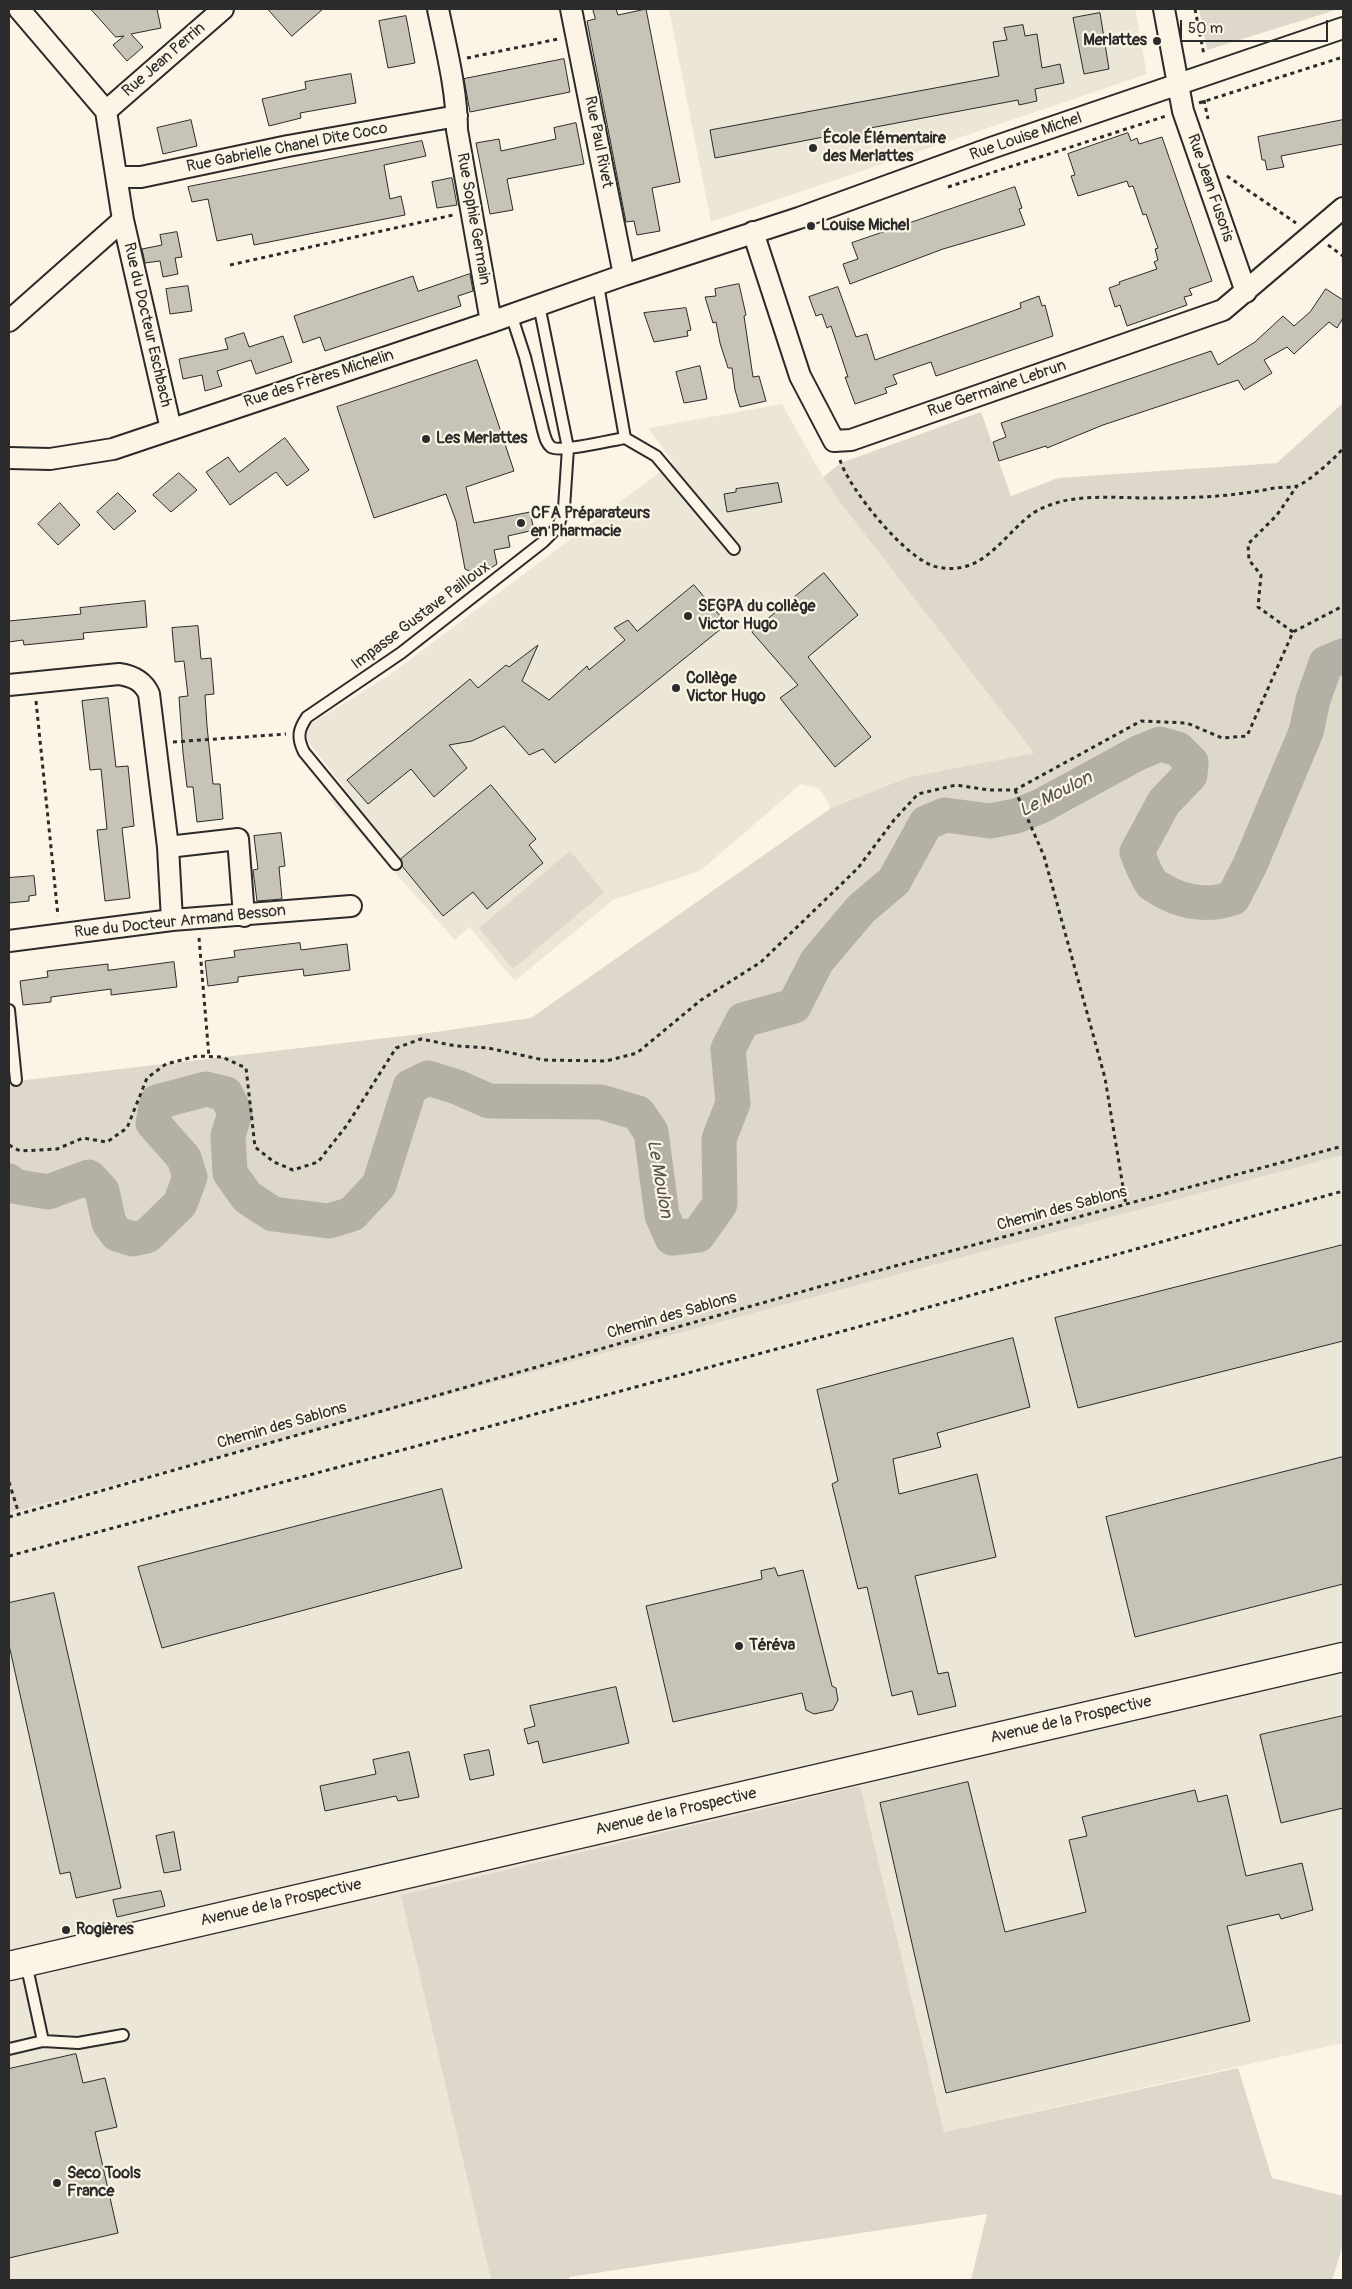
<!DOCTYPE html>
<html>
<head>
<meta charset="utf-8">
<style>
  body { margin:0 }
  #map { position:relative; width:1352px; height:2289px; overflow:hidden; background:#fcf5e5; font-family:Pangolin,sans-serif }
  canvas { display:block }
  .frame { position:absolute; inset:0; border:10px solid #2b2b2b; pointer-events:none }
  .scale { position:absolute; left:1180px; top:20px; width:148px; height:22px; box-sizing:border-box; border:2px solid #2b2b2b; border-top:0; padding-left:6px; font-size:15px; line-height:18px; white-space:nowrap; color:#2b2b2b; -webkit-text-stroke:4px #fcf5e5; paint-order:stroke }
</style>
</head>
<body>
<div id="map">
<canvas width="1352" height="2289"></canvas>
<div class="frame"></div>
<div class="scale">50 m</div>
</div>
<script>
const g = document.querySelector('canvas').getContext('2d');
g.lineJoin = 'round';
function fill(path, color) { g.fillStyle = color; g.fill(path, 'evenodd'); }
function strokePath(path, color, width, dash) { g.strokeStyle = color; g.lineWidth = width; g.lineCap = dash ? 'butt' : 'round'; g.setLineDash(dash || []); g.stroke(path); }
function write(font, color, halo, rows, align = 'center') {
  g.font = font + ' Pangolin,sans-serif'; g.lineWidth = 4.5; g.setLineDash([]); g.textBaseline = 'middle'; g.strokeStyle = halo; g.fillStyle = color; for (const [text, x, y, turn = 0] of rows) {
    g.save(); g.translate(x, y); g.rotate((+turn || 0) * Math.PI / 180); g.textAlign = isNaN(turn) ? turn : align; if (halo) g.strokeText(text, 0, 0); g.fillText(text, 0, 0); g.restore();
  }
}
fill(new Path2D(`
  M669 9H1135L1147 74 711 222Z
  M782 404 823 477 839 501 1035 753 909 777 831 808 819 788 801 784 700 871 613 900 515 981 469 927 455 940 330 800 344 787 308 742 307 736 309 725 391 674 673 462 648 428Z
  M1343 1155V2043L944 2132 860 1787 402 1895 491 2280H9V1513Z`), '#ece6d7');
fill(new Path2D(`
  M1199 9H1339L1207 50Z
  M1343 403V1155L9 1513V1082L429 1033 531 1018 831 808 909 777 1034 753 839 501 823 477 841 463 981 412 1011 496 1058 478 1277 463Z
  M570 851 604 892 513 969 479 928Z
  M860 1786 944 2132 1238 2068 1272 2178 1343 2196V2245L1332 2280H971L987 2214 569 2277V2280H491L401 1895Z`), '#ded8ca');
strokePath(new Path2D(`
  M9 1181 13 1186 48 1192 89 1177 102 1191 109 1223 117 1234 133 1239 147 1236 180 1204 190 1177 184 1158 153 1123 157 1102 206 1089 226 1094 235 1113 228 1136 230 1173 247 1197 273 1214 329 1221 352 1214 379 1185 410 1087 428 1078 457 1087 489 1101 601 1102 638 1113 651 1132 662 1215 672 1238 698 1235 720 1204 719 1139 733 1103 728 1049 743 1020 794 1006 817 961 861 909 894 881 926 823 945 815 990 821 1016 816 1041 806 1138 753 1160 744 1178 749 1191 762 1190 775 1164 802 1137 852C1141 863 1145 874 1152 884 1156 887 1161 889 1165 892 1188 904 1209 906 1233 898L1250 865 1306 732 1313 700 1326 663 1343 656`), '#b4b0a5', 35);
const building = new Path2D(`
  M91 9H157L161 28 131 34 143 47 127 61 113 45 124 36 116 37Z
  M268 9H323L292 36Z
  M593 9H616L618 15 646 9 680 182 652 188 660 231 637 235 634 221 626 222 587 21 595 19Z
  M1100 13 1109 69 1084 74 1073 18Z
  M406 16 415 63 388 68 379 21Z
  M1023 25 1025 36 1037 34 1042 68 1060 64 1064 83 1035 89 1037 101 1019 105 1018 100 865 129 867 140 842 145 839 134 715 158 710 130 999 76 993 42 1007 40 1004 28Z
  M564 59 570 92 470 112 464 79Z
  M351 74 356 103 300 113 301 118 269 126 262 99 306 89 305 82Z
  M191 120 197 146 163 154 157 128Z
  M1343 120V144L1281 156 1284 167 1267 170 1265 160H1262L1258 137Z
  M576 123 584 164 507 179 513 210 490 214 476 143 499 139 501 151 556 139 554 128Z
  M1128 133 1131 141 1137 138 1139 144 1162 137 1212 281 1189 289 1192 295 1184 297 1187 305 1127 326 1120 305 1115 307 1109 288 1120 284 1119 282 1157 269 1154 262 1158 260 1155 249 1158 248 1146 214 1143 215 1133 186 1129 187 1127 181 1078 196 1071 176 1075 175 1068 154Z
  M422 141 426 156 384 165 390 199 401 196 405 215 254 245 252 234 217 241 208 199 192 202 188 187Z
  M452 178 457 205 437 208 432 182Z
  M1015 187 1022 208 1019 209 1025 225 943 249 850 284 843 264 858 259 852 243Z
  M177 232 182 257 175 258 178 274 163 277 160 261 145 263 142 249 162 245 160 235Z
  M470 274 473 291 458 296 461 306 325 351 320 337 303 343 294 316 413 276 418 291Z
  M739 284 746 315 744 316 753 377 759 376 766 401 740 407 735 390 732 368H728L720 343 716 322 713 323 705 297 716 296 715 289Z
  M188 286 192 311 170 314 166 289Z
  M838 287 856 337 867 334 875 360 1021 308 1020 303 1039 296 1042 306 1045 305 1053 336 936 376 931 362 893 375 897 384 885 388 887 393 855 404 845 377H848L831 326 827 328 822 314 816 316 809 297Z
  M1326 289 1343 300V318L1337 328 1329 322 1294 354 1287 347 1264 360 1272 373 1244 390 1238 380 1103 425 1047 448 1046 446 999 461 993 442 1006 437 1001 423 1211 351 1218 365 1255 342 1283 316 1294 326 1310 312Z
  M686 308 691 330 687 331 688 336 654 342 644 313Z
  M244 333 249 347 283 336 292 362 256 374 251 360 217 371 222 386 205 391 202 375 183 379 179 359 228 349 225 339Z
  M477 360 514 471 466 487 474 523 530 512 534 530 508 536 510 547 494 550 497 564 479 576 465 569 456 521 446 494 374 518 337 407Z
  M700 366 707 399 684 403 676 372Z
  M285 438 309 470 287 486 276 472 230 505 206 472 228 457 239 472Z
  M179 473 197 490 171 512 153 495Z
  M778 483 782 502 727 512 724 494 736 492V489Z
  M118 493 136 511 114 530 97 512Z
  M60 503 80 525 58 545 38 524Z
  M824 573 858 615 808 657 871 737 835 767 780 698 798 685 752 632Z
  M694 585 727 624 555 763 543 749 529 755 504 726 472 741 449 745 467 768 434 797 411 769 368 804 347 780 470 679 478 688 506 665 509 667 538 645 522 681 549 700 587 666 589 670 625 640 614 628 628 620 637 631Z
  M145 601 147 627 83 633 84 639 24 645 23 640 9 642V621L81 614 80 608Z
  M198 626 201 659 211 658 214 694 205 695 207 726 213 784H220L223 819 197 822 193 787H187L183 753 179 697 188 696 184 661 175 662 172 628Z
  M108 698 116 767 128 766 134 826 122 828 130 898 105 901 97 830 107 829 101 769 90 770 82 701Z
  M491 785 536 839 529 845 543 863 487 909 473 892 443 916 402 866 401 859Z
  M281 833 285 866 279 867 282 899 257 901 253 870 258 869 254 836Z
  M34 876 36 895 29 896V901L9 903V878Z
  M300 943 301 950 347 944 350 970 304 976 303 969 238 977V982L208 986 205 961 235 957 234 951Z
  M174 962 177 987 111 995V989L51 997V1002L23 1005 20 981 48 977 47 971 108 964V970Z
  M1343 1245V1341L1078 1408 1055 1318Z
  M1013 1338 1030 1407 937 1433 941 1447 893 1459 899 1494 977 1474 996 1557 915 1576 938 1674 948 1672 956 1706 918 1715 912 1691 892 1696 867 1587 858 1589 832 1484 838 1481 817 1390Z
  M1343 1457V1584L1135 1637 1106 1517Z
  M442 1489 462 1568 162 1648 138 1567Z
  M775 1568 778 1576 803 1570 832 1686 836 1688 838 1700 833 1710 814 1714 806 1710 802 1693 673 1722 646 1606 762 1579 761 1571Z
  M54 1593 121 1888 76 1898 70 1872 60 1874 9 1645V1603Z
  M616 1687 629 1743 543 1763 538 1741 528 1744 524 1729 535 1726 530 1706Z
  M1343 1716V1808L1281 1823 1260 1735Z
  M489 1750 494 1775 470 1780 464 1755Z
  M409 1752 419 1797 398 1801 396 1796 325 1811 320 1786 376 1774 373 1760Z
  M968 1782 1005 1932 1086 1912 1069 1840 1087 1836 1082 1817 1195 1790 1198 1802 1227 1795 1246 1876 1302 1863 1313 1910 1281 1919 1279 1914 1227 1926 1250 2021 946 2093 880 1803Z
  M174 1832 181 1870 164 1873 156 1836Z
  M161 1891 165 1906 117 1917 113 1900Z
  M76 2054 83 2083 105 2078 117 2127 95 2132 118 2233 9 2258V2069Z`);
fill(building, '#c8c3b7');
strokePath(building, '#2b2b2b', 1);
const lane = new Path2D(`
  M511 314 525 357 543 430C545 437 546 443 551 447 560 453 612 440 625 438L598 285
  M625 438 656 456 734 549
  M396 864 304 752C297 738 298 730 307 717L401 653 543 542 558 527 564 508 568 448 539 305
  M9 1010 16 1080
  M26 1963 43 2041
  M9 2049 43 2041 78 2043 123 2035`);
const street = new Path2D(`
  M19 9 106 111 123 220 171 429
  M438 9C446 48 457 90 457 130L491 322
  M571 9 624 275
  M1164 9 1183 111 1246 292
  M106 111 223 9
  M117 177H141L288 146 457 116
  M753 232 800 376 834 441 851 440 1223 310 1343 208
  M9 321 123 220
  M9 458 50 459 113 449 491 322 624 275 799 218 994 147 1343 28
  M9 685 119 674C133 676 143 681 149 694L168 847 172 920
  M168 847 238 839 244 916
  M9 941 172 920 351 906`);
const secondary = new Path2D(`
  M9 1966 1343 1657`);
strokePath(lane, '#2b2b2b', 14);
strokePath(street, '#2b2b2b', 24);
strokePath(secondary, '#2b2b2b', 31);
strokePath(new Path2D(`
  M1195 9 1204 55
  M467 58 558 39
  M1204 100 1208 119
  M1199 103 1343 57
  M1227 176 1296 223
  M948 187 1166 116
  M1328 245 1343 256
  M230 265 453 215
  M840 460C849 489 907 561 937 567 981 576 999 541 1028 517 1037 509 1051 504 1063 501 1091 495 1121 498 1149 498 1192 498 1232 497 1274 488 1281 487 1290 488 1297 486 1307 483 1337 457 1343 448
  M1293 632 1258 607 1261 575 1249 560 1248 544 1277 515 1297 486
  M36 701 58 916
  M173 742 286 734
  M1015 790 1044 856 1105 1078 1126 1205
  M199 938 209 1057
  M9 1145 20 1151 57 1149 83 1138 107 1142 127 1128 147 1078 166 1064 197 1056 222 1057 246 1068 255 1147 274 1162 293 1170 318 1162 347 1125 396 1048 421 1039 456 1046 488 1048 544 1060 606 1061 637 1053 701 1000 761 962 858 868 894 820 918 794 956 785 989 790H1015L1141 721 1187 723 1222 738 1247 736 1293 632 1343 606
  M9 1482 19 1514
  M9 1517 843 1280 1343 1146
  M9 1556 847 1330 1343 1191`), '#2b2b2b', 3, [4, 4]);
strokePath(lane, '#fcf5e5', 10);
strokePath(street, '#fcf5e5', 20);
strokePath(secondary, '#fcf5e5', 28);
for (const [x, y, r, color] of [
  [1157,41,5,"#2b2b2b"],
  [813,148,5,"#2b2b2b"],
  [811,226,5,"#2b2b2b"],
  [426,439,5,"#2b2b2b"],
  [521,523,5,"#2b2b2b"],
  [688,616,5,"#2b2b2b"],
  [676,688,5,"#2b2b2b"],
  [739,1646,5,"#2b2b2b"],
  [66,1930,5,"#2b2b2b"],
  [57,2183,5,"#2b2b2b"]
]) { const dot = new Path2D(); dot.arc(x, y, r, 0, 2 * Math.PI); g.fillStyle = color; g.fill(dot); strokePath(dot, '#fcf5e5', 2); }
write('bold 16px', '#2b2b2b', '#fcf5e5', [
  ["Merlattes",1147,41,"right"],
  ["École Élémentaire",823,139],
  ["des Merlattes",823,157],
  ["Louise Michel",821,226],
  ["Les Merlattes",436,439],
  ["CFA Préparateurs",531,514],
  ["en Pharmacie",531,532],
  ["SEGPA du collège",698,607],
  ["Victor Hugo",698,625],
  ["Collège",686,679],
  ["Victor Hugo",686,697],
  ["Téréva",749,1646],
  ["Rogières",76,1930],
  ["Seco Tools",67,2174],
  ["France",67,2192]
], 'left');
write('16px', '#2b2b2b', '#fcf5e5', [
  ["Rue Jean Perrin",164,60,-41],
  ["Rue Louise Michel",1026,137,-19],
  ["Rue Paul Rivet",598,142,79],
  ["Rue Gabrielle Chanel Dite Coco",287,148,-11],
  ["Rue Jean Fusoris",1210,188,71],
  ["Rue Sophie Germain",473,219,80],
  ["Rue du Docteur Eschbach",147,325,77],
  ["Rue des Frères Michelin",319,379,-18],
  ["Rue Germaine Lebrun",997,389,-19],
  ["Impasse Gustave Pailloux",421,616,-37],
  ["Rue du Docteur Armand Besson",180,922,-6],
  ["Chemin des Sablons",1062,1209,-15],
  ["Chemin des Sablons",672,1316,-16],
  ["Chemin des Sablons",282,1426,-16],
  ["Avenue de la Prospective",1071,1720,-13],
  ["Avenue de la Prospective",676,1812,-13],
  ["Avenue de la Prospective",281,1903,-13]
]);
write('italic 18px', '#545350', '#fcf5e5', [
  ["Le Moulon",1056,795,-27],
  ["Le Moulon",659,1179,80]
]);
</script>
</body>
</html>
